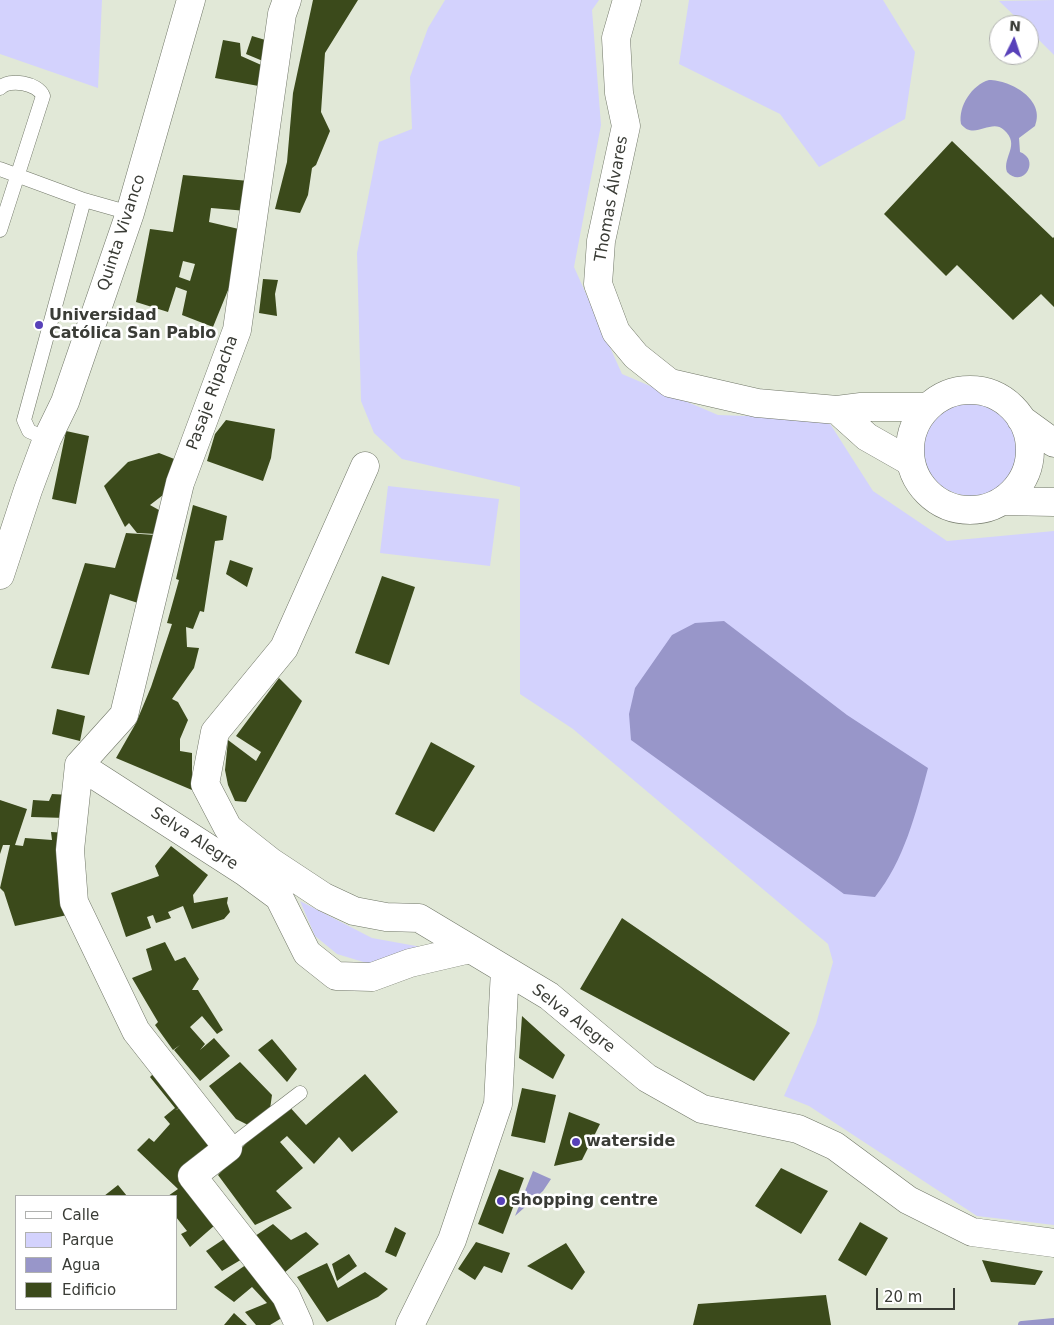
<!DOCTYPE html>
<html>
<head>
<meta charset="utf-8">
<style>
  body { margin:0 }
  #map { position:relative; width:1054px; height:1325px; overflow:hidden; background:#e1e8d7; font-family:"DejaVu Sans",sans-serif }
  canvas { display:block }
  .legend { position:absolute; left:15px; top:1195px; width:162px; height:115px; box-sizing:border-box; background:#fff; border:1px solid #b0b1af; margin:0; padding:6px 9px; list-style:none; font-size:15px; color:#3a3c36 }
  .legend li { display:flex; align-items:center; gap:10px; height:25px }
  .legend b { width:25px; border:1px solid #b0b1af }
  .north { position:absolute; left:989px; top:15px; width:50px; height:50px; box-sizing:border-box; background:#fff; border:1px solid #b0b1af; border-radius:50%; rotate:4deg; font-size:14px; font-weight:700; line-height:20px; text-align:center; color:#3a3c36 }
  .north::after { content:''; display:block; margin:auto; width:18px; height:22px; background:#5841b9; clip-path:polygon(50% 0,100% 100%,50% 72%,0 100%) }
  .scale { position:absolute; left:876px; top:1288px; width:79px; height:22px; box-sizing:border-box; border:2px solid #3a3c36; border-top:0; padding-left:6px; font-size:15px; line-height:18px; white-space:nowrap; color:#3a3c36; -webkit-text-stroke:4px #fff; paint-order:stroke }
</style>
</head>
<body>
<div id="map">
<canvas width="1054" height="1325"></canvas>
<ul class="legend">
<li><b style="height:6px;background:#fff"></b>Calle</li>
<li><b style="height:14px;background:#d3d2fd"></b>Parque</li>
<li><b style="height:14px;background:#9896c9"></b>Agua</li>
<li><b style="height:14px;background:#3b4a1b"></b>Edificio</li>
</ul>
<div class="north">N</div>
<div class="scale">20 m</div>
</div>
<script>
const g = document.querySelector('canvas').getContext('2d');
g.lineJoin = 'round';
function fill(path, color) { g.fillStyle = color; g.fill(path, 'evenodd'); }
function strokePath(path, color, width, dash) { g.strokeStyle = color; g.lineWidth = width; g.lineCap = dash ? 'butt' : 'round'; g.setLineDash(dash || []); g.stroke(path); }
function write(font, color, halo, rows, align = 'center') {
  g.font = font + ' "DejaVu Sans",sans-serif'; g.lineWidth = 5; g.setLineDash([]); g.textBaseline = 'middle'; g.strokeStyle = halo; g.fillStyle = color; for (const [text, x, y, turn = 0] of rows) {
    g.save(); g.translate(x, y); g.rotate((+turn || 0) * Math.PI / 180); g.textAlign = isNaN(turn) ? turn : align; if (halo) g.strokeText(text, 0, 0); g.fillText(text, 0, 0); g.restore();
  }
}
fill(new Path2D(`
  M0 0H102L98 88 0 54Z
  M445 0H599L592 10 601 125 574 267 622 374 718 415 827 419 873 491 947 541 1054 531V1225L977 1216 809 1106 784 1096 816 1024 833 962 828 944 573 729 520 694V487L402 459 374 433 361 401 357 253 379 142 412 129 410 77 428 28Z
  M689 0H883L915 52 905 119 819 167 780 114 679 64Z
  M1054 0V55L1029 30V25H1024L999 1Z
  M923 448a48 48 0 1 1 96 0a48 48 0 1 1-96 0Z
  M388 486 499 499 490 566 380 553Z
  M300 901 372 938 427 948 370 964 337 954 315 936Z`), '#d3d2fd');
fill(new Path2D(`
  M989 80C1011 80 1046 100 1035 126L1019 138 1020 152C1041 160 1023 189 1007 172 1002 157 1021 145 1004 130 991 118 974 141 961 124 958 106 972 85 989 80Z
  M724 621 847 715 928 768C916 813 904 861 875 897L844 894 631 740 629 714 635 688 672 635 695 623Z
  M533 1171 551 1179 543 1191 515 1216Z`), '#9896c9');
strokePath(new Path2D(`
  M1022 1325 1054 1322`), '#9896c9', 8);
fill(new Path2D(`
  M313 0H358L325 53 321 112 330 131 316 165 312 168 308 195 300 213 275 209 287 162 293 93Z
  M252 36 272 42 270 64 246 54Z
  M223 40 240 43 241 56 268 68 264 87 215 78Z
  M952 141 1053 238 1054 237V307L1041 294 1013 320 957 265 946 276 884 214Z
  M183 175 249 181 247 211 211 208 209 222 243 230 235 273 213 327 182 315 187 291 176 287 168 312 136 302 150 229 173 232ZM183 261 195 264 190 281 179 277Z
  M263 279 278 280 275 294 277 316 259 313Z
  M226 420 275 429 271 458 263 481 207 461 215 434Z
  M66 431 89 436 76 504 52 499Z
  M159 453 182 462 163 495 150 505 166 514 156 534 137 533 129 523 125 527 104 486 128 462Z
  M193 505 227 516 223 540 215 541 204 612 200 611 193 629 186 627 187 647 199 648 194 668 172 699 178 702 188 720 180 739V751L192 753V790L116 758 136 723 151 687 172 624 167 623 179 580 176 579Z
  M126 533 155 535 138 603 110 594 89 675 51 668 85 563 115 568Z
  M230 560 253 568 247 587 226 574Z
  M382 576 415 587 389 665 355 653Z
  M279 678 302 701 246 802 235 801 228 785 225 770 228 740 256 761 261 752 236 736Z
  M57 709 85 716 80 741 52 734Z
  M431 742 475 766 434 832 395 814Z
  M52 794 70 795 66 818 31 817 33 800 49 801Z
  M0 800 27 809 15 845 23 846 25 838 52 840 51 832 70 833 77 913 15 926 4 892 0 888 10 845H3L0 854Z
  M171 846 208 875 193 895 194 903 228 897 227 903 230 912 224 919 192 929 183 906 168 912 171 918 156 923 153 915 147 917 151 928 126 937 111 893 159 876 155 866Z
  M622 918 790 1033 754 1081 580 989Z
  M165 942 175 961 185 957 199 979 192 990H198L223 1030 217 1034 202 1016 190 1027 205 1044 200 1050 214 1038 230 1056 200 1081 174 1050 180 1045 173 1050 155 1025 158 1022 132 978 152 970 146 949Z
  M522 1016 565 1055 553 1079 519 1058Z
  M272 1039 297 1069 287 1082 258 1050Z
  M240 1062 272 1095 270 1109 248 1125 236 1119 209 1086Z
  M159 1068 184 1106 175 1110 185 1107 224 1147 202 1164 223 1218 190 1247 181 1234 187 1231 176 1217V1196H168L178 1189 137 1150 149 1138 154 1142 170 1124 164 1117 175 1108 150 1077Z
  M365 1074 398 1112 352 1152 339 1137 314 1164 287 1136 280 1142 303 1168 276 1191 292 1208 255 1225 218 1175 248 1141 288 1105 306 1125Z
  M522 1088 556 1095 545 1143 511 1136Z
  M569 1112 600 1124 582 1160 554 1166Z
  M781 1168 828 1191 801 1234 755 1206Z
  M499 1169 524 1178 503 1234 478 1224Z
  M118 1185 127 1196H104Z
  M860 1222 888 1238 866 1276 838 1260Z
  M273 1224 291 1240 306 1232 319 1244 284 1273 255 1236Z
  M395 1227 406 1233 396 1257 385 1252Z
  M233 1233 249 1255 222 1271 206 1251Z
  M476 1242 510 1253 502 1273 484 1266 475 1280 458 1269Z
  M566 1243 585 1272 572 1290 527 1266Z
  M349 1254 357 1266 337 1281 332 1264Z
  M982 1260 1043 1271 1035 1285 991 1282Z
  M250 1262 279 1298 280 1319 270 1325H256L245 1312 267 1303 252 1287 234 1302 214 1287Z
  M327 1263 338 1288 365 1272 388 1289 378 1297 327 1322 297 1277Z
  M826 1295 831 1325H693L698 1304Z
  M234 1313 247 1325H224Z`), '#3b4a1b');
const lane = new Path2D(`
  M0 88C9 78 38 83 43 96L0 230
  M0 169 84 200 130 213
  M47 439 29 431 24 420 84 200
  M228 1148 300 1093`);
const street = new Path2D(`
  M0 575 28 490 47 439 65 402 130 213 191 0
  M79 765 245 872 271 862 324 897 354 911 386 917 419 918 549 996 647 1078 702 1109 798 1129 835 1146 908 1200 972 1232 1054 1243
  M79 765 124 715 180 483 237 330 282 14 287 0
  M79 765 70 850 74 902 136 1031 228 1148 192 1176 286 1296 299 1325
  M271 862 228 828 205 784 215 732 284 648 365 466
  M245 872 279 897 307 953 336 976 372 977 410 963 470 949
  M410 1325 452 1240 498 1104 505 970`);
const secondary = new Path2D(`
  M627 0 616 38 619 93 626 126 601 241 598 284 616 332 636 356 670 383 757 403 837 410 861 407H927
  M910 450a60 60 0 1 1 120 0a60 60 0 1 1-120 0Z
  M837 410 867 437 911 462
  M1021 419 1054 443
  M1002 501 1054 502`);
strokePath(lane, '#707667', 15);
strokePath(street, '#707667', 29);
strokePath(secondary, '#707667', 29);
strokePath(lane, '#fff', 14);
strokePath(street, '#fff', 28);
strokePath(secondary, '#fff', 28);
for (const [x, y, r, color] of [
  [39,325,5,"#5841b9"],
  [576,1142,5,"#5841b9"],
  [501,1201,5,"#5841b9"]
]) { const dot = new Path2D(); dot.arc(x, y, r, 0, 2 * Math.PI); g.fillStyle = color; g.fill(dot); strokePath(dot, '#fff', 2); }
write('16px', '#3a3c36', '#fff', [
  ["Thomas Álvares",612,199,-80],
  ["Quinta Vivanco",122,233,-72],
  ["Pasaje Ripacha",213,393,-70],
  ["Selva Alegre",194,839,33],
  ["Selva Alegre",573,1019,38]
]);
write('bold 16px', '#3a3c36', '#fff', [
  ["Universidad",49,316],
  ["Católica San Pablo",49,334],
  ["waterside",586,1142],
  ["shopping centre",511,1201]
], 'left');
</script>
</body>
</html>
